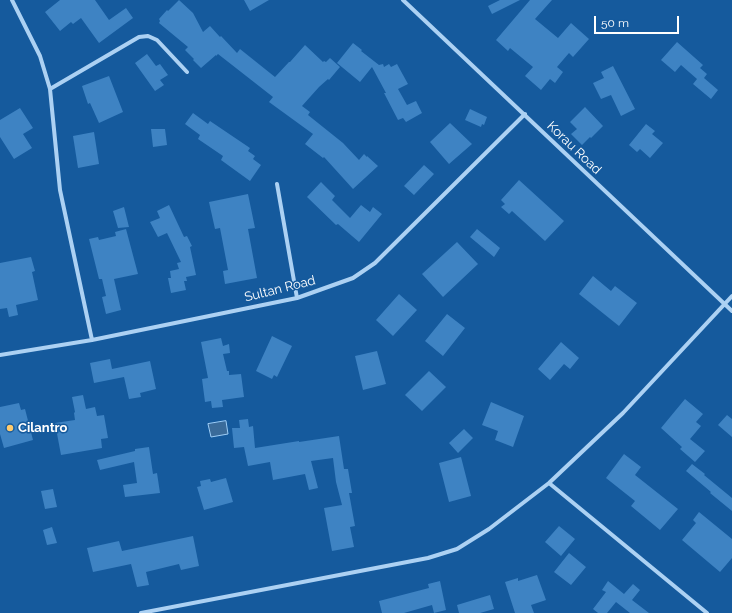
<!DOCTYPE html>
<html>
<head>
<meta charset="utf-8">
<style>
  body { margin:0 }
  #map { position:relative; width:732px; height:613px; overflow:hidden; background:#155a9d; font-family:Raleway,sans-serif }
  canvas { display:block }
  .scale { position:absolute; left:594px; top:16px; width:85px; height:18px; box-sizing:border-box; border:2px solid #fff; border-top:0; padding-left:5px; font-size:12px; line-height:14px; white-space:nowrap; color:#fff; -webkit-text-stroke:3px #155a9d; paint-order:stroke }
</style>
</head>
<body>
<div id="map">
<canvas width="732" height="613"></canvas>
<div class="scale">50 m</div>
</div>
<script>
const g = document.querySelector('canvas').getContext('2d');
g.lineJoin = 'round';
function fill(path, color) { g.fillStyle = color; g.fill(path, 'evenodd'); }
function strokePath(path, color, width, dash) { g.strokeStyle = color; g.lineWidth = width; g.lineCap = dash ? 'butt' : 'round'; g.setLineDash(dash || []); g.stroke(path); }
function write(font, color, halo, rows, align = 'center') {
  g.font = font + ' Raleway,sans-serif'; g.lineWidth = 3; g.setLineDash([]); g.textBaseline = 'middle'; g.strokeStyle = halo; g.fillStyle = color; for (const [text, x, y, turn = 0] of rows) {
    g.save(); g.translate(x, y); g.rotate((+turn || 0) * Math.PI / 180); g.textAlign = isNaN(turn) ? turn : align; if (halo) g.strokeText(text, 0, 0); g.fillText(text, 0, 0); g.restore();
  }
}
const water = new Path2D(`
  M226 421 228 434 211 437 208 424Z`);
fill(water, '#3a6b9a');
strokePath(water, '#9ecdf6', 1);
fill(new Path2D(`
  M60 0H95L109 20 126 8 133 18 99 43 81 18 73 24 71 22 60 31 45 12Z
  M179 0 193 13 203 32 210 26 220 37 221 36 237 53 240 49 275 77 289 62H290L305 45 323 62 324 61 326 62 330 58 340 67 329 80 328 79 319 87 302 106 310 112 308 115 343 143 359 160 364 154 367 157V156L378 166 353 189 324 157 323 158 305 144 313 134 269 102 273 97 218 54 216 56V55L201 68 193 60 194 59 185 50 188 47 159 23 160 21 159 19 167 10 168 11Z
  M244 0H269L250 11Z
  M500 0H520L492 14 488 6Z
  M530 0H552L535 19 558 38 571 23 589 39 573 57 569 53 557 67 563 72 555 83 550 79 541 90 525 76 533 67 510 48 508 51 496 40Z
  M677 42 703 65 700 68 707 74 704 78 718 90 711 99 693 84 697 79 681 65 675 72 661 60Z
  M353 43 362 50 361 51 379 65 383 64 384 67 389 64 391 67 397 64 408 84 398 89 407 105 416 101 422 113 406 122 403 118 398 120 384 93H386L372 67 360 82 337 63Z
  M147 54 156 66 160 64 168 75 160 80 164 85 155 91 135 63Z
  M613 66 635 109 621 116 611 95 601 99 593 83 604 78 601 72Z
  M109 76 123 112 99 123 90 103 88 104 82 86Z
  M585 107 603 126 591 138 590 137 582 145 571 134 577 129 570 122Z
  M20 108 33 128 23 134 32 148 14 159 0 137V120Z
  M470 109 487 117 484 125 482 124 481 127 465 120Z
  M193 113 208 124 210 121 250 148 248 151 255 156 253 159 261 165 250 181 221 160 223 156 198 139 200 135 185 124Z
  M450 123 472 144 449 164 430 142Z
  M646 124 655 131 652 134 663 143 650 158 640 149 637 152 629 145Z
  M151 129H165L167 145 153 147Z
  M94 132 99 164 78 168 73 136Z
  M424 165 434 174 414 195 404 186Z
  M519 180 564 221 545 241 512 211 509 214 501 207 505 204 501 200Z
  M321 182 335 196 332 200 350 218 361 205 370 212 373 207 382 214 359 242 338 224 336 225 307 197Z
  M248 194 255 228 248 229 257 278 225 284 223 271 228 270 220 228 215 229 209 202Z
  M169 205 184 237 187 236 192 246 190 247 196 275 186 277 187 281H184L186 290 171 293 168 278H171L170 271 179 269 177 263 181 262 167 233 158 237 150 222 160 218 157 211Z
  M124 207 129 227 118 228 113 211Z
  M126 229 138 274 114 279 121 310 106 314 102 297 106 296 102 279H99L89 239 98 237 99 240 116 236 115 232Z
  M477 229 500 248 494 257 470 237Z
  M457 242 478 264 443 297 422 274Z
  M31 257 35 271 32 272 38 300 16 305 18 315 9 317 7 308 0 309V263Z
  M593 276 611 291 615 286 637 303 619 326 579 294Z
  M399 294 417 310 393 336 376 320Z
  M447 314 465 328 443 356 425 341Z
  M272 336 292 346 277 377 274 375 272 379 256 371Z
  M221 338 223 346 229 344 230 353 223 354 227 371H229V375L241 374 244 397 222 400 223 407 212 408 211 401 205 402 202 379 208 378 201 342Z
  M561 342 579 358 570 369 564 364 550 380 538 369Z
  M377 351 386 384 363 390 355 356Z
  M110 359 112 369 150 361 156 389 140 393 141 397 129 399 124 377 94 383 90 363Z
  M429 371 446 387 422 411 405 395Z
  M83 395 86 409 95 407 97 416 104 415 108 438 101 439 102 448 61 455 55 423 75 420 74 413 75 412 72 397Z
  M685 399 703 414 696 422 701 426 690 439 705 451 695 462 680 449 682 447 661 428Z
  M491 402 524 416 513 447 495 440 498 431 482 425Z
  M19 403 21 410 25 409 33 440 4 448 0 434V407Z
  M727 415 732 419V437L718 425Z
  M248 419 249 427 253 426 255 448 299 441V442L339 436 344 469H348L352 493H349L355 526 350 527 354 547 332 551 324 508 342 505 336 482 333 458 311 461 318 488 309 490 305 474 273 480 270 462 248 466 244 447 234 448 232 428H240L239 420Z
  M464 429 473 438 458 453 449 443Z
  M149 447 153 474 157 473 160 493 125 497 123 485 137 483 134 462 100 470 97 460 135 451V449Z
  M624 454 641 467 635 475 678 509 660 530 631 506 635 501 606 478Z
  M461 457 471 496 449 502 439 463Z
  M692 464 705 474 704 475 732 498V511L710 493 711 492 686 471Z
  M226 478 233 502 204 510 197 487 201 486 200 481 210 479 211 482Z
  M53 489 57 507 45 509 41 491Z
  M699 512 732 539V558L720 572 682 540 696 523 693 520Z
  M559 526 575 539 561 556 545 542Z
  M52 527 57 543 47 545 43 530Z
  M193 536 199 566 181 570 179 564 146 572 149 585 137 587 131 564 93 572 87 548 119 541 122 551Z
  M569 553 586 567 571 585 554 572Z
  M537 575 546 600 531 605 534 613H515L505 582 518 578V581Z
  M440 581 446 610 434 613 432 605 404 613H382L379 601 429 588 428 584Z
  M608 581 624 594 633 584 640 590 632 600 649 613H630L616 602 607 613H598L593 609 606 592 602 590Z
  M490 595 494 609 480 613H459L457 605Z`), '#3e83c3');
strokePath(new Path2D(`
  M12 0 40 56 50 89 60 190 92 340
  M403 0 732 311
  M50 89 139 37 148 36 157 40 187 72
  M277 184 297 298
  M0 355 92 340 297 298 353 278 375 263 525 114
  M549 483 707 613
  M141 613 428 558 457 549 489 529 549 483 623 413 732 296`), '#acd1f3', 4);
for (const [x, y, r, color] of [
  [10,428,4,"#ffcb6e"]
]) { const dot = new Path2D(); dot.arc(x, y, r, 0, 2 * Math.PI); g.fillStyle = color; g.fill(dot); strokePath(dot, '#155a9d', 1.5); }
write('13px', '#fff', '#155a9d', [
  ["Korau Road",574,148,44],
  ["Sultan Road",280,289,-14]
]);
write('bold 13px', '#fff', '#155a9d', [
  ["Cilantro",18,428]
], 'left');
</script>
</body>
</html>
